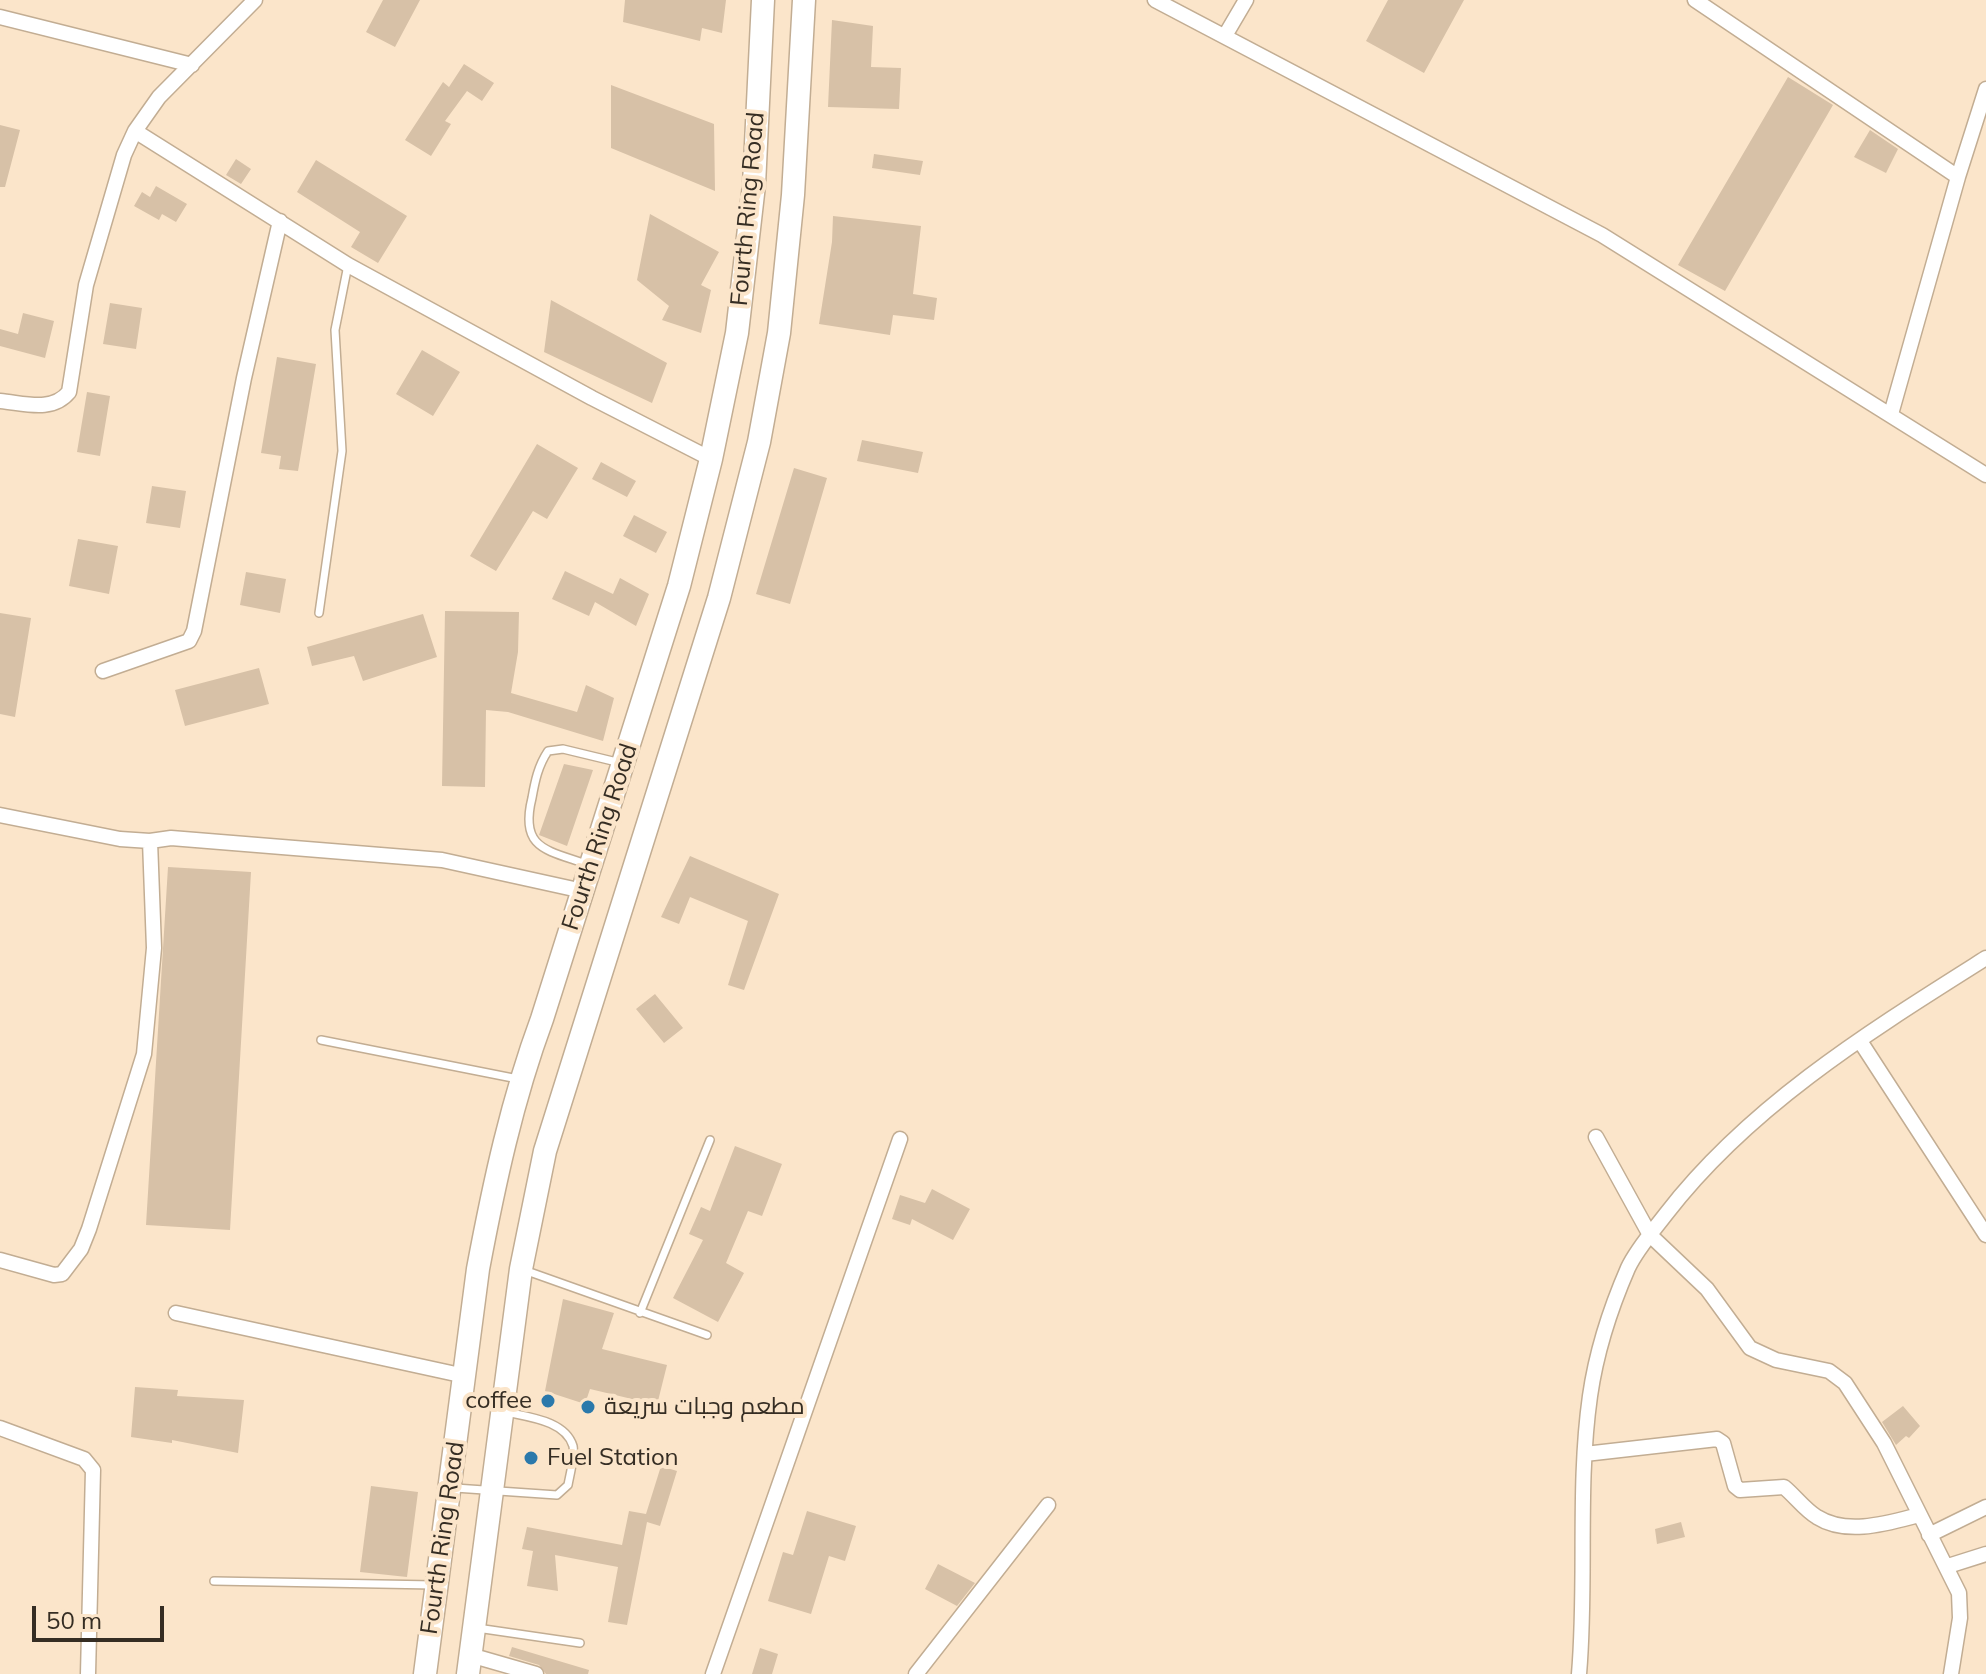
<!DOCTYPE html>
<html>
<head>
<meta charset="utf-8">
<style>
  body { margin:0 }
  #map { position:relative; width:1986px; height:1674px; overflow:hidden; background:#fbe5ca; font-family:Mulish,sans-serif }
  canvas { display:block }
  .scale { position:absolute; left:32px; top:1606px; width:132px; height:36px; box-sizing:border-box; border:4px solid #352d23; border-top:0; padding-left:10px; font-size:24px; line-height:28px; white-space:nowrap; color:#352d23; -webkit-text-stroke:6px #fbe5ca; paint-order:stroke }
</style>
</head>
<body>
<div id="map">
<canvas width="1986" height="1674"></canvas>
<div class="scale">50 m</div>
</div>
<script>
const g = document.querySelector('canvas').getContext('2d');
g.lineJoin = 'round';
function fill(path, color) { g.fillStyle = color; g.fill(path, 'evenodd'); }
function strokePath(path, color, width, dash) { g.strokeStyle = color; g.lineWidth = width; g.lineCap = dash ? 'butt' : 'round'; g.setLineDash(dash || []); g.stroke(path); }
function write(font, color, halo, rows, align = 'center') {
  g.font = font + ' Mulish,Cairo,sans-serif'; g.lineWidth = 8; g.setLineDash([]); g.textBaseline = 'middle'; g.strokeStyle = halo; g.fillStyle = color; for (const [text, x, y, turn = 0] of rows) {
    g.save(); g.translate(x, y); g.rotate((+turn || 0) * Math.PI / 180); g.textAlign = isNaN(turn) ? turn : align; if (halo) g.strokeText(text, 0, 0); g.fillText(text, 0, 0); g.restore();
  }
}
fill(new Path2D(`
  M383 0H420L395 47 366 32Z
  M625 0H726L722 33 702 28 700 41 623 22Z
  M1388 0H1464L1424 73 1366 41Z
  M832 20 873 26 871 67 901 68 899 109 828 107Z
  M464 64 494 83 482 101 467 91 445 121 451 124 431 156 405 140 443 82 449 87Z
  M1788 77 1833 105 1725 291 1678 265Z
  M611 85 714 124 715 191 611 148Z
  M0 125 20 130 5 187H0Z
  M1870 130 1898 149 1886 173 1854 157Z
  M874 154 923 161 920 175 872 168Z
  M236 159 251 169 241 184 226 175Z
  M316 160 407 216 378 263 351 247 360 232 297 192Z
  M156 186 187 204 176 222 162 214 159 220 134 206 142 192 150 197Z
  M650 214 719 252 701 285 711 290 701 333 662 320 669 306 637 280Z
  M833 216 921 226 913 294 937 298 934 320 893 315 890 335 819 324 832 242Z
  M551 300 667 363 652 403 544 352Z
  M110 303 142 308 136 349 103 344Z
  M23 313 54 321 45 358 0 346V329L18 334Z
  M422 350 460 372 433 416 396 394Z
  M277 357 316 364 298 471 279 469 281 456 261 453Z
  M87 392 110 396 100 456 77 452Z
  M862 440 923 452 918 473 857 461Z
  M537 444 578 468 547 519 533 511 496 571 470 556Z
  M601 462 636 481 627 497 592 479Z
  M794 468 827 478 790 604 756 594Z
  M152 486 186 491 180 528 146 523Z
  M634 515 667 532 656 553 623 536Z
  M78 539 118 546 109 594 69 586Z
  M565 571 613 594 620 578 649 594 636 626 595 602 589 616 552 599Z
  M246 572 286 579 280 613 240 605Z
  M445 611 519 612 518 652 511 693 577 712 586 685 614 698 603 741 508 712 486 710 485 787 442 786Z
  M0 613 31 618 15 717 0 714Z
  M423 614 437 657 363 681 354 656 312 666 307 647Z
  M259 668 269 704 185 726 175 690Z
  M564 764 593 770 567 846 539 835Z
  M690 856 779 894 744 990 728 985 748 921 690 897 679 924 661 917Z
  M168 867 251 872 230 1230 146 1225Z
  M655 994 683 1028 664 1043 636 1009Z
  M735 1146 782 1164 762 1216 748 1211 726 1263 744 1273 718 1322 673 1298 703 1240 689 1234 701 1207 710 1211Z
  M932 1189 970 1209 953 1240 912 1219 910 1225 892 1219 900 1195 925 1203Z
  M563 1299 614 1313 602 1349 667 1365 657 1405 590 1389 585 1404 545 1391Z
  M135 1387 178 1390 177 1396 244 1400 238 1453 172 1440V1443L131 1437Z
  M1903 1406 1920 1426 1909 1438 1906 1436 1896 1445 1882 1422Z
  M661 1466 677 1471 660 1526 647 1522 627 1625 608 1622 618 1567 555 1555 558 1591 527 1586 533 1551 522 1549 527 1527 622 1545 629 1511 646 1514Z
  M371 1486 418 1492 407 1577 360 1572Z
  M807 1511 856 1526 845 1561 829 1556 811 1614 768 1601 783 1552 793 1555Z
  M1681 1522 1685 1537 1657 1544 1655 1529Z
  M938 1564 975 1583 957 1606 925 1589Z
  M512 1647 589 1670 588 1674H546L539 1665 509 1656Z
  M760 1648 778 1654 772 1674H752Z`), '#d7c1a7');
const lane = new Path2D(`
  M319 613 342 451 335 330 348 265
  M589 865C548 850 519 850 532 798 535 781 538 766 548 751L563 749 621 763
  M321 1040 518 1079
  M524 1270 707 1335
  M640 1313 710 1140
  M455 1488 557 1495 568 1485C570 1474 575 1456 573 1446 565 1420 527 1417 506 1412
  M214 1581 434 1585
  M477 1628 580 1643`);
const street = new Path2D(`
  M1155 0 1602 235 1986 475
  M1695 0 1958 177 1891 414
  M0 17 192 65
  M1226 34 1246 0
  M135 131 348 265 592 398 711 459
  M1958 177 1986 89
  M0 401C24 403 52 413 69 392L86 285 124 155 135 131 159 97 255 0
  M103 671 189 641 194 631 244 378 280 221
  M0 815 120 839 150 841
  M1860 1041 1986 1235
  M1596 1137 1650 1235 1707 1289 1750 1348 1776 1360 1829 1371 1845 1383 1884 1443 1959 1593 1960 1618 1951 1674
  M0 1260 54 1275 62 1274 81 1249 89 1229 144 1054 154 948 150 841 171 838 442 860 583 891
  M176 1313 465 1376
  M0 1428 84 1459 93 1470 88 1674
  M1585 1454 1717 1439 1723 1443 1735 1486 1740 1490 1784 1487C1795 1496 1805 1510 1817 1517 1847 1536 1888 1523 1919 1515
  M1929 1535 1986 1507
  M1948 1566 1986 1554
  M470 1655 536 1674
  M713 1674 900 1139
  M916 1674 1048 1505
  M1579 1674C1587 1582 1577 1488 1590 1396 1596 1354 1611 1307 1628 1268 1637 1249 1653 1231 1666 1214 1750 1105 1872 1030 1986 958`);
const primary = new Path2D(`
  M425 1674 478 1269C494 1184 512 1100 542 1019L679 586 711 459 737 333 754 185 763 0
  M468 1674 521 1269 545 1151 719 598 759 442 779 333 793 195 804 0`);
strokePath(lane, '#c2ad93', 10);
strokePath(street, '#c2ad93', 17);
strokePath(primary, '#c2ad93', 25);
strokePath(lane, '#fff', 7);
strokePath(street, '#fff', 14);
strokePath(primary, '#fff', 22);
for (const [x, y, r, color] of [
  [548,1401,8,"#2b79ab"],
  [588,1407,8,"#2b79ab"],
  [531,1458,8,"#2b79ab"]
]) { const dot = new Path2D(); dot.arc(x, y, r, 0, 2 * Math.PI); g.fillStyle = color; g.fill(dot); strokePath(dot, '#fbe5ca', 3); }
write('24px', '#352d23', '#fbe5ca', [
  ["Fourth Ring Road",748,209,-85],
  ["Fourth Ring Road",600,837,-72],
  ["Fourth Ring Road",443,1538,-82]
]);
write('24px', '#352d23', '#fbe5ca', [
  ["coffee",532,1401,"right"],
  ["مطعم وجبات سريعة",604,1407],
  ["Fuel Station",547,1458]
], 'left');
</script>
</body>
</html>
